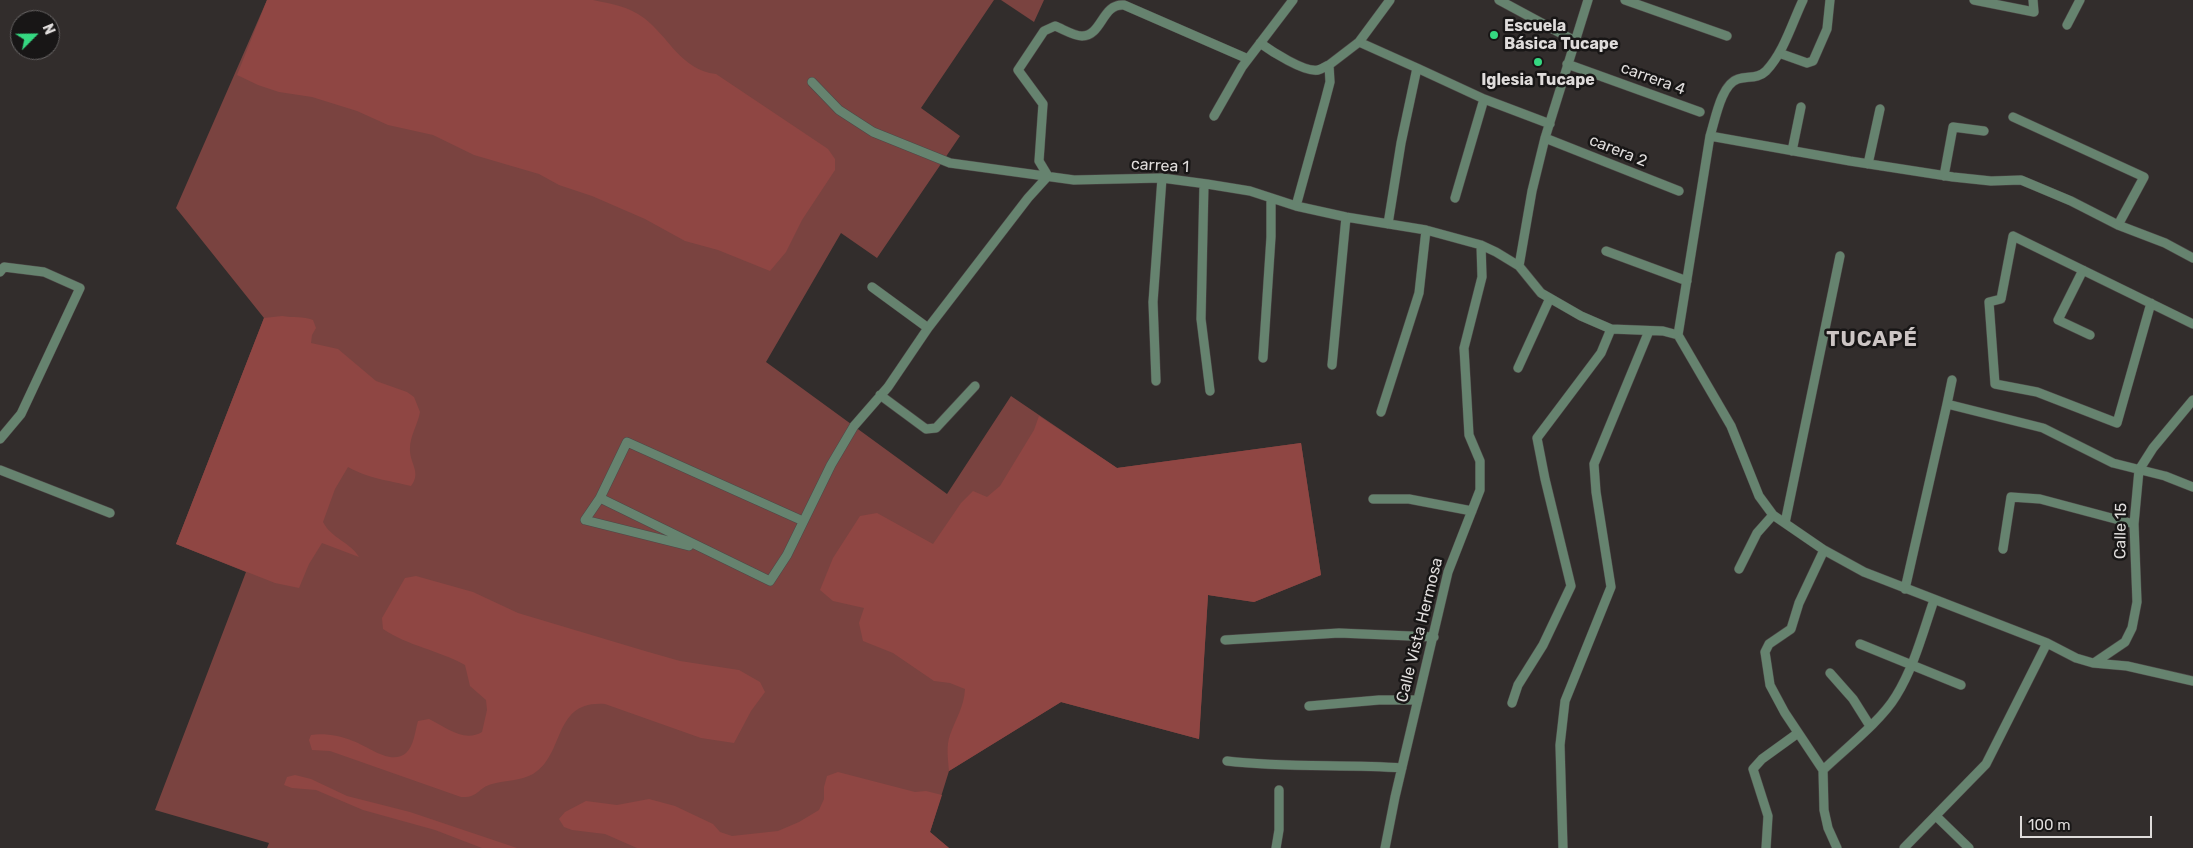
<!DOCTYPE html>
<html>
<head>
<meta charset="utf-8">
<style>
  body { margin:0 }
  #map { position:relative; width:2193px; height:848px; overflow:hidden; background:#322d2c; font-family:Rubik,sans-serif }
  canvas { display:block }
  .north { position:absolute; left:10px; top:10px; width:50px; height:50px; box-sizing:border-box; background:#181616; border:1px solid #686565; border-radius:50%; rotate:67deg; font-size:14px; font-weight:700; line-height:20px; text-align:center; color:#dfdcdb }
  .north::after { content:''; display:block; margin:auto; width:18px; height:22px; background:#35d881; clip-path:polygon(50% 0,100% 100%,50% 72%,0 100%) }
  .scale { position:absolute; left:2020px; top:816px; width:132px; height:22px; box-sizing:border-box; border:2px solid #dfdcdb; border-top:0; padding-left:6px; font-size:15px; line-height:18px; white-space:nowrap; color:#dfdcdb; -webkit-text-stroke:4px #181616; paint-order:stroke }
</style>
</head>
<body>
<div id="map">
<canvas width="2193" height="848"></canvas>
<div class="north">N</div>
<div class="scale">100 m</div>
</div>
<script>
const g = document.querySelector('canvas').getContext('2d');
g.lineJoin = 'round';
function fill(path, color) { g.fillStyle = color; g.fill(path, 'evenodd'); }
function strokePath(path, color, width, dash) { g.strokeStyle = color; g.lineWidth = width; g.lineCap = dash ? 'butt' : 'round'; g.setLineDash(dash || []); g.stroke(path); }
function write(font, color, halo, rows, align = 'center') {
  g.font = font + ' Rubik,sans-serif'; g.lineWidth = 5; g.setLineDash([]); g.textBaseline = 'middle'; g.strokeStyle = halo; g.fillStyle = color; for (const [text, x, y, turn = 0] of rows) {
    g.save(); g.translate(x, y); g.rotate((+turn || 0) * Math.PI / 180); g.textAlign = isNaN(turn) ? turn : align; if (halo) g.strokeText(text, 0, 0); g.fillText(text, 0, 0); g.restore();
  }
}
fill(new Path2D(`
  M267 0H994L921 108 960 136 877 258 841 233 766 362 947 494 1011 396 1117 468 1301 443 1321 575 1254 602 1208 595 1199 739 1061 702 949 771 930 832 949 848H267L269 843 155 810 246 572 176 544 264 318 176 208Z
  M1001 0H1044L1034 22Z`), '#7a4340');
fill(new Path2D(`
  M267 0H593C611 4 628 6 644 18 669 37 681 70 716 74L828 149 835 159V170L802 220 786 252 770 271 718 250 685 241 645 219 592 196 559 185 539 174 474 155 433 135 388 125 357 111 312 97 279 92 258 85 237 75Z
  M282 316C293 318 303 316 313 320L316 328 312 335 311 343 338 349 376 381 407 392 414 397 420 412C418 424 410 436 410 448 409 463 422 472 411 486 387 480 370 479 348 467L335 489 323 522C331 538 350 542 359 557L322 543 309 564 299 588 275 583 176 544 264 318Z
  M1039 416 1117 468 1301 443 1321 575 1254 602 1208 595 1199 739 1061 702 949 771C948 759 946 746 950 735 956 718 964 707 965 689L950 683 934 681 893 653 863 641 859 623 864 608 833 601 820 590 833 558 860 516 877 513 933 544 961 503 973 491 987 497 1000 486 1034 430Z
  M416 576 473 592 518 613 645 651 680 661 739 670 760 682 765 692 751 711 734 743 701 738 605 704C552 700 566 754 533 774 520 781 506 780 492 784 477 788 479 798 461 797L330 751 312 750 309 740 311 735C324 733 341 736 353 741 368 746 391 766 406 753 414 746 415 731 418 721L429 719C446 727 464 743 482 732L487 710 486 700 470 686 465 665C438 650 408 646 383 629L382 618 405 578Z
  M838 772 915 792 926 791 942 795 930 832 949 848H637L605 834 572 830 564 827 559 819 565 812 586 801 617 805 649 799 675 806 713 824 720 832 732 836 778 831 799 822 819 810 824 799V787L827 776Z
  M295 775 311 779 347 796 410 812 517 848H482L435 830 363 810 316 790 292 788 284 785 287 777Z`), '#8f4643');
const minor = new Path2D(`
  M1499 0 1575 41
  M1625 0 1727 36
  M1974 0 2034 12 2033 0
  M2067 25 2080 0
  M1359 42 1417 68 1401 143 1388 224
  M1260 43C1271 51 1305 73 1318 70 1322 69 1326 66 1329 65
  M1779 53 1807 63 1813 61 1827 29 1830 0
  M1567 64 1700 112
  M1417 68 1484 99
  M812 82 839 110 873 132 950 163 1074 180 1162 178 1207 184 1250 191 1296 206 1346 217 1426 230 1481 245 1496 252 1519 266 1541 293 1581 316 1611 329 1663 331 1678 335 1731 426 1759 496 1773 515 1824 550 1864 572 2047 643 2076 658 2093 663 2127 666 2193 681
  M1214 116 1242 67 1293 0
  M2013 117 2144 177 2118 225
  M1710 136C1715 121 1721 84 1738 79 1748 76 1758 79 1766 71 1784 52 1792 23 1803 0
  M1545 138 1679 191
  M1792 151 1801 107
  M1868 164 1880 109
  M1944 176 1953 127 1984 131
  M1204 184 1201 319 1210 391
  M1455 198 1484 99 1550 124
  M1296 206 1325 101 1330 82 1329 65 1359 42 1390 0
  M1606 251 1687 281
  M1519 266 1532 191 1545 138 1588 0
  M2083 270 2058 320 2090 335
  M0 272 4 267 44 272 80 288 21 414 0 439
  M872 287 928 328
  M2151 303 2117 423 2037 392 1995 384 1989 302 2001 299 2013 236 2193 324
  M1678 335 1710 136 1850 161 1953 177 1991 181 2021 180 2071 201 2118 225 2165 243 2193 258
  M1263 358 1271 237V198
  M1332 365 1346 217
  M1518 368 1550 298
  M1156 381 1153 302 1162 178
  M880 395 926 429 936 428 975 386
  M1947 404 1952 380
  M1381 412 1419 293 1426 230
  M0 470 110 513
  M600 498 585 520 689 546
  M1373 499H1409L1472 511
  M803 521 627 442 600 498 770 581 787 555 831 465 854 426 888 387 928 328 1028 198 1048 176 1039 161 1043 104 1018 70 1044 31 1055 26C1063 29 1074 36 1082 36 1102 36 1102 3 1124 5L1248 59
  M1785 523 1840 256
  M2003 549 2011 497 2040 499 2134 524
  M1824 550 1799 603 1791 629 1769 644 1765 652 1770 685 1785 713 1823 770 1824 810 1828 828 1837 848
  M1739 569 1757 533 1773 515
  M1905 589 1947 404 2043 428 2113 463 2165 476 2193 487
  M1225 640 1339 633 1434 637
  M1860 644 1961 685
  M2094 663 2125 642 2132 628 2137 602 2134 524 2139 470 2153 448 2193 400
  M1830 673 1853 699 1870 726
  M1512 703 1518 685 1543 645 1571 586 1545 479 1537 438 1601 353 1611 329
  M1309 706 1379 700H1418
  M1227 761C1285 768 1343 764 1402 768
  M1823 770C1845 749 1881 721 1896 696 1914 667 1923 632 1934 600
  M1936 816 1969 848
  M1276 848 1279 830V790
  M1385 848 1395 797 1448 572 1480 490V461L1469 435 1464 348 1482 277 1481 245
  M1563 848 1560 745 1565 701 1611 587 1596 492 1594 464 1649 331
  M1766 848 1768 816 1753 769 1762 759 1798 733
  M1904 848 1986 764 2047 643`);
strokePath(minor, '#4e4948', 10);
strokePath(minor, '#66836f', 9);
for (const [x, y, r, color] of [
  [1494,35,5,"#35d881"],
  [1538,62,5,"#35d881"]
]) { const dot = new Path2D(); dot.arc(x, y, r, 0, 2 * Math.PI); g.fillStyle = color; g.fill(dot); strokePath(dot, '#181616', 2); }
write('bold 16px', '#dfdcdb', '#181616', [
  ["Escuela",1504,26],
  ["Básica Tucape",1504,44],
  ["Iglesia Tucape",1538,80,"center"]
], 'left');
write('16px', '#dfdcdb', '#181616', [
  ["carrera 4",1653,79,20],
  ["carera 2",1618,151,22],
  ["carrea 1",1160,166,3],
  ["Calle 15",2121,531,-89],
  ["Calle Vista Hermosa",1420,630,-76]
]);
g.letterSpacing = '1px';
write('bold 21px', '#ccc5c4', '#181616', [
  ["TUCAPÉ",1872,340]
]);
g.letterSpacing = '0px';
</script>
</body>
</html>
